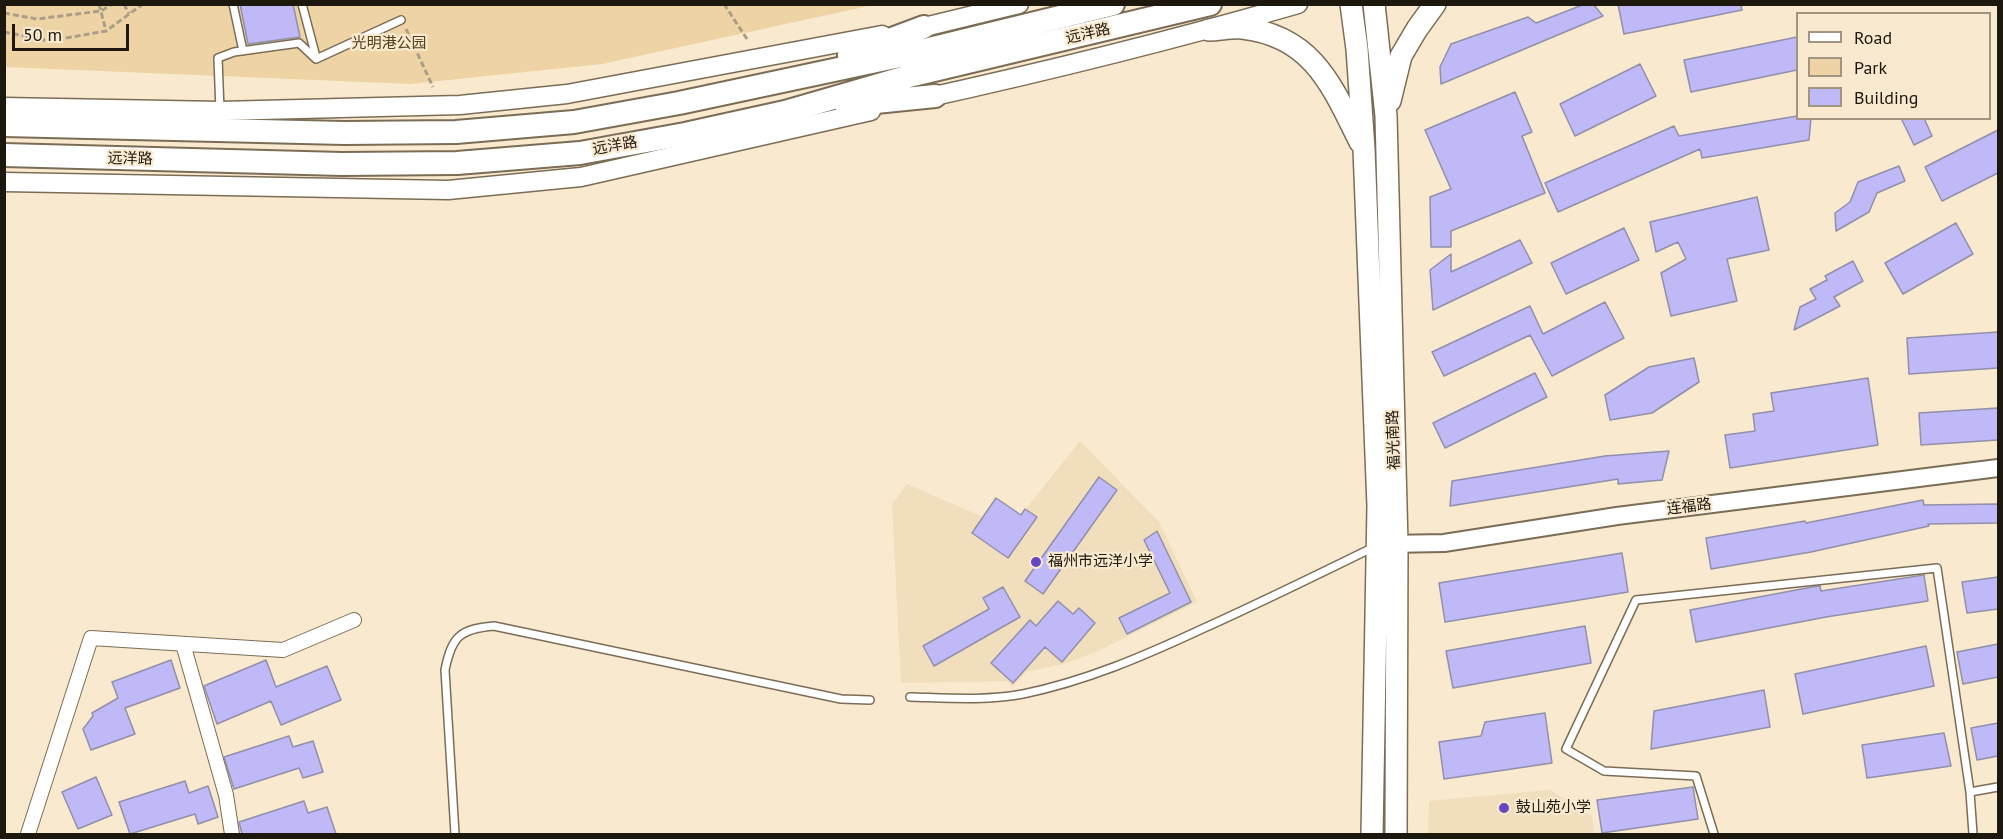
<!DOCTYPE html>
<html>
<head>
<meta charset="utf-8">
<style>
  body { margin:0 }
  #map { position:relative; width:2003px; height:839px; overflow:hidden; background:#f9e9ce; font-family:"PT Sans",sans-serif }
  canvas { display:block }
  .frame { position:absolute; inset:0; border:6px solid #1d180e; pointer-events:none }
  .legend { position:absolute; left:1796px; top:12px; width:195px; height:108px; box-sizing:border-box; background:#f9e9ce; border:2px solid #a19581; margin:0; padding:8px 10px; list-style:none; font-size:18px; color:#1d180e }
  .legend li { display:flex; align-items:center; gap:12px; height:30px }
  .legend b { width:30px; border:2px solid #a19581 }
  .scale { position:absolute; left:12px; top:24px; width:117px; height:27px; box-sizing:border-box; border:3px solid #1d180e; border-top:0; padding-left:8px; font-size:18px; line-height:21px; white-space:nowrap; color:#1d180e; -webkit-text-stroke:4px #f9e9ce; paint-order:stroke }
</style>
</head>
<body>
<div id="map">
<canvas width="2003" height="839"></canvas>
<div class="frame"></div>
<ul class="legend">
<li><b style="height:8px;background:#fff"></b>Road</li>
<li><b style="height:16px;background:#eed4a4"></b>Park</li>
<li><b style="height:16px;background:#bfb9f7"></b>Building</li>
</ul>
<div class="scale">50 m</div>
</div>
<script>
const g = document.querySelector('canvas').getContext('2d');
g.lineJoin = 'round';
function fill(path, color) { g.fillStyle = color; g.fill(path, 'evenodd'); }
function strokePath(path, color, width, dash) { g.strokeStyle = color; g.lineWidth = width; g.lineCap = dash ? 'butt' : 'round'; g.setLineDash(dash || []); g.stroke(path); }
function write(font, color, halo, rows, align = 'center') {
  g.font = font + ' "PT Sans","Noto Sans SC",sans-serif'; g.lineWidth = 4.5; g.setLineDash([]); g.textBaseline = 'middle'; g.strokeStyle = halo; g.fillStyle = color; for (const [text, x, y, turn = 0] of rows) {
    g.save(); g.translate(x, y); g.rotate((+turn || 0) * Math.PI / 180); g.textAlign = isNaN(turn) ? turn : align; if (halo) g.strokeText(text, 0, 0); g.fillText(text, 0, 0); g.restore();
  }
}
fill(new Path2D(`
  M1080 441 1159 522 1197 602 1098 651 1064 664 1026 672 1013 687 1006 681 901 683 892 504 907 484 983 517 996 498 1021 515Z
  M1550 790 1592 816 1594 834H1428L1429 801Z`), '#f1debc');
fill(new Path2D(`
  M5 5H873L602 64 410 84 5 67Z`), '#eed4a4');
const building = new Path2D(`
  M240 4H293L300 37 248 44Z
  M1585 4H1593L1603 16 1441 84 1440 67 1451 44 1528 17 1536 23Z
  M1618 4H1741L1742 10 1624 34Z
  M1797 37V70L1691 92 1684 60Z
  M1640 64 1656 96 1575 136 1560 104Z
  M1515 92 1532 132 1522 136 1545 193 1451 231V247H1431L1430 197 1451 189 1425 130Z
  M1797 116V118H1811L1809 140 1702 158 1700 149 1558 212 1545 183 1674 126 1679 136Z
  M1901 118H1924L1932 136 1914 145Z
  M1998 130V173L1942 201 1925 167Z
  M1899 166 1905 181 1877 193 1869 212 1836 231 1835 213 1850 202 1858 182Z
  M1757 197 1769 250 1727 259 1737 301 1671 316 1661 273 1686 259 1678 242 1656 252 1650 222Z
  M1956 223 1973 254 1903 294 1885 263Z
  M1624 228 1639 260 1566 294 1551 263Z
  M1520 240 1532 263 1433 310 1430 270 1451 254V272Z
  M1853 261 1863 281 1834 297 1840 306 1794 330 1800 307 1816 299 1810 289 1827 280 1825 276Z
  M1605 302 1624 338 1552 376 1530 335 1444 376 1432 352 1530 306 1543 334Z
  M1998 332V368L1909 374 1907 338Z
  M1694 358 1699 382 1652 413 1610 420 1605 395 1649 367Z
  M1535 373 1547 397 1445 448 1433 423Z
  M1868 378 1878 445 1730 468 1725 435 1755 431 1753 414 1774 411 1771 393Z
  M1998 408V440L1921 445 1919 413Z
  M1669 451 1662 480 1618 484V479L1450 506 1452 481 1605 456Z
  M1099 477 1117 490 1043 594 1025 581Z
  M996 498 1021 515 1025 509 1037 517 1008 558 972 533Z
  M1923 500 1924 505 1998 504V523L1928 524 1929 526 1811 552 1711 569 1706 538 1805 521 1806 523Z
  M1157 531 1191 602 1127 634 1119 618 1170 593 1144 540Z
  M1622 553 1628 592 1445 622 1439 583Z
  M1924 575 1928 601 1826 617 1696 642 1690 610 1812 587 1820 586 1821 591Z
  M1998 577V609L1967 613 1962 582Z
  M1003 587 1020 617 934 666 923 646 989 609 983 598Z
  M1058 601 1073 614 1079 608 1095 623 1062 662 1045 647 1013 683 991 663 1030 620 1036 626Z
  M1585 626 1591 663 1453 688 1446 651Z
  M1998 644V677L1963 684 1957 652Z
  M1926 646 1934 686 1803 714 1795 674Z
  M171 660 180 688 125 708 135 734 91 750 83 729 93 716 92 713 118 698 112 682Z
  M266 660 276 687 327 666 341 700 281 725 271 701 217 724 204 686Z
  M1764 690 1770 727 1651 749 1654 711Z
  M1545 713 1552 763 1444 779 1439 742 1481 736 1485 722Z
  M1998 723V756L1977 760 1971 728Z
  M1944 733 1951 766 1867 778 1862 745Z
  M289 736 293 747 313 741 323 772 303 778 299 768 234 789 224 757Z
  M96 777 112 815 78 829 62 792Z
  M185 781 189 793 208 786 218 817 198 824 195 814 130 834 119 802Z
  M1693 787 1698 819 1602 833 1597 800Z
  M304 801 308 813 327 807 336 834H242L239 822Z`);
fill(building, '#bfb9f7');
strokePath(building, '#918faa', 1.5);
const service = new Path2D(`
  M233 4 243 51
  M302 4 316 57
  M220 111 218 58 234 52 299 43 316 59 401 20
  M910 697C947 698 986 701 1023 694 1086 681 1144 656 1202 629 1260 603 1317 575 1374 547
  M1970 792 1998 787
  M455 834 445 670C452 636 460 629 494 626L841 699 870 700
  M1714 834 1696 776 1604 771 1566 749 1636 600 1937 568 1970 792 1973 834`);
const minor = new Path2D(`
  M183 644 226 795 232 834
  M28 834 91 638 283 650 354 620`);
const tertiary = new Path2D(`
  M1386 544 1444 543 1617 516 1998 468`);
const secondary = new Path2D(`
  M912 30 1019 4
  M921 99C1048 71 1173 40 1298 4
  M4 107 220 111 460 105 567 94 882 35
  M4 182 448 190 581 177 871 111`);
const primary = new Path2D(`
  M1351 4 1357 49 1364 149 1378 506 1372 834
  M1374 4 1386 116 1397 544 1396 834
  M1209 30C1220 30 1231 27 1242 28 1313 36 1332 86 1360 142
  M1390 101 1401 56 1417 29 1435 4`);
const trunk = new Path2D(`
  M849 55 924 27
  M846 105 935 96
  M4 125 344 133 456 132 574 122 679 103 909 54 1113 4
  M4 155 342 164 457 163 580 153 685 134 785 112 913 75 1210 4`);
strokePath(service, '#7b6d55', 10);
strokePath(minor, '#7b6d55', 16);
strokePath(tertiary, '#7b6d55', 20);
strokePath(secondary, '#7b6d55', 21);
strokePath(primary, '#7b6d55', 24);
strokePath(trunk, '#7b6d55', 26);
strokePath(new Path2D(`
  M99 4 106 31
  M124 4 129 14
  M724 4 747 39
  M4 13 37 19 101 11 112 4
  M406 29 433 87
  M4 32 49 41 106 31 143 4`), '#aa9e89', 3, [6, 3]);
strokePath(service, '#fff', 7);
strokePath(minor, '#fff', 14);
strokePath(tertiary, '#fff', 16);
strokePath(secondary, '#fff', 18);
strokePath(primary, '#fff', 21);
strokePath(trunk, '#fff', 22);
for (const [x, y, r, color] of [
  [1036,562,6,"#6548c1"],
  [1504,808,6,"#6548c1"]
]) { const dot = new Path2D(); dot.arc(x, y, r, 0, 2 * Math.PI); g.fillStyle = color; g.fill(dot); strokePath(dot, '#f9e9ce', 2); }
write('15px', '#1d180e', '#f9e9ce', [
  ["远洋路",1088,34,-13],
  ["远洋路",615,146,-10],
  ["远洋路",130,159,1],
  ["福光南路",1394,440,-92],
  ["连福路",1689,507,-7]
]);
write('15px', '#503e1c', '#f9e9ce', [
  ["光明港公园",389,44]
]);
write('15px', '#1d180e', '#f9e9ce', [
  ["福州市远洋小学",1048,562],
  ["鼓山苑小学",1516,808]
], 'left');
</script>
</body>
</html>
